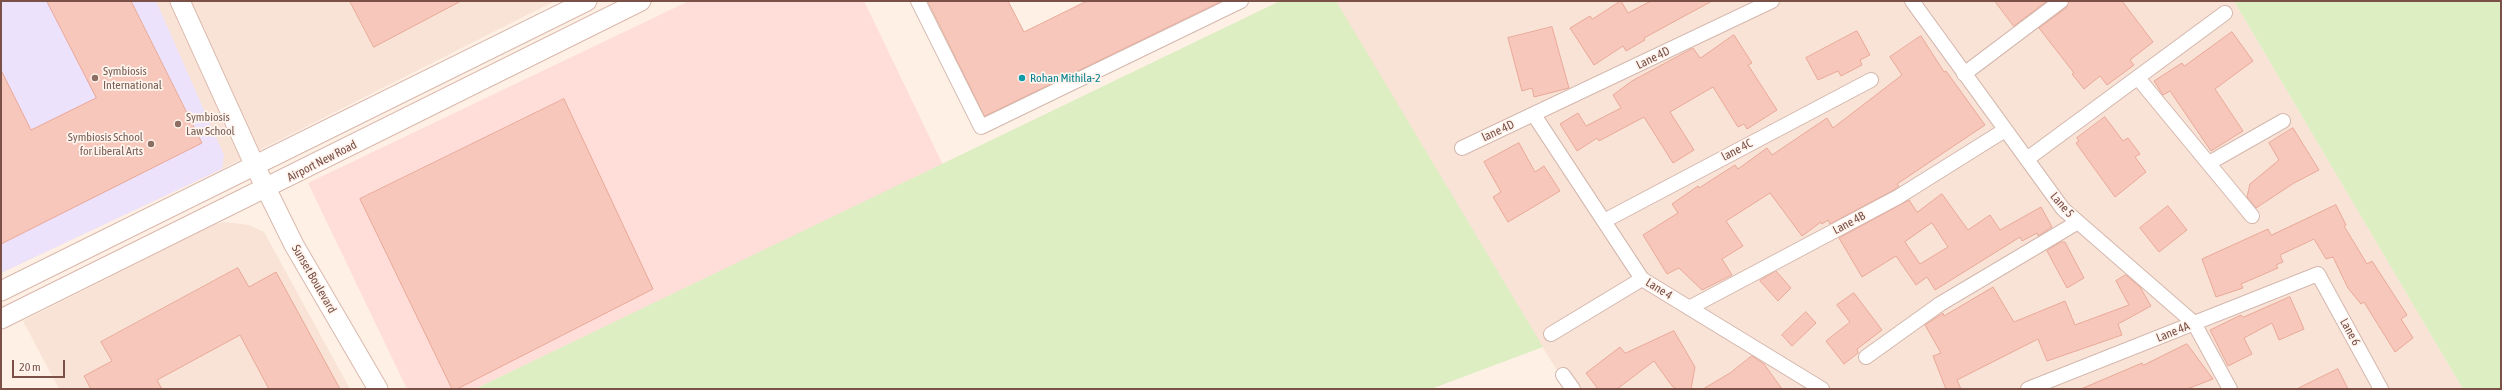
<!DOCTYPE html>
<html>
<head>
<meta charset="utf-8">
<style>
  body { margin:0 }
  #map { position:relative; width:2502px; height:390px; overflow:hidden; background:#fef0e5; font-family:"Asap Condensed",sans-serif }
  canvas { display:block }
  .frame { position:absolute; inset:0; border:2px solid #7a5047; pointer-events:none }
  .scale { position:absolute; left:12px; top:360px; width:53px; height:18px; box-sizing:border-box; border:2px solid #7a5047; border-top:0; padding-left:5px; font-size:12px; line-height:14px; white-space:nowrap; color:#7a5047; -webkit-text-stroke:3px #fff5ee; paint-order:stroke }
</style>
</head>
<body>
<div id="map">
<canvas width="2502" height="390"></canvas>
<div class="frame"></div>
<div class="scale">20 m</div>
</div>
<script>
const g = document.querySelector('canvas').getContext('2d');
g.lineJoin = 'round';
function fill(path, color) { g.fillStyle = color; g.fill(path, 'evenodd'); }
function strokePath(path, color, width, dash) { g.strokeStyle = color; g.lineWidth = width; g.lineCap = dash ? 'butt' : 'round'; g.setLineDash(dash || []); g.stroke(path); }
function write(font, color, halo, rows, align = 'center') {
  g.font = font + ' "Asap Condensed",sans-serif'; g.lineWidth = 3.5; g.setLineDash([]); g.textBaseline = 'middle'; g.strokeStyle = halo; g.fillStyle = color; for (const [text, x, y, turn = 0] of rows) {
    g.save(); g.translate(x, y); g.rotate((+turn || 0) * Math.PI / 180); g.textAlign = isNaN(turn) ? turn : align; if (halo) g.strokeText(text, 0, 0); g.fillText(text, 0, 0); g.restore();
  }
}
fill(new Path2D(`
  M1 1H555L222 169 1 273Z
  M1335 1H2234L2463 389H1569L1424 161Z
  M225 222 249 225 264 232 350 389H59L23 321 213 225Z`), '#f9e3d6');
fill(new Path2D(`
  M689 1H864L943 165 475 389H407L308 183Z`), '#ffddd9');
fill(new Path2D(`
  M1 1H156L224 155 222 169 1 273Z`), '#ede2fb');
fill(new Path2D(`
  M1280 1H1336L1543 347 1431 389H475Z
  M2234 1H2501V389H2463Z`), '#dceec2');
const building = new Path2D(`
  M47 1H131L202 143 1 244V70L31 130 96 98Z
  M350 1H461L374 47Z
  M928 1H1008L1024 32 1087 1H1222L985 116Z
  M1621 1 1628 13 1651 1H1712L1644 38 1645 40 1626 51 1623 46 1594 65 1570 28 1590 16 1592 19Z
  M1995 1H2047L2014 26Z
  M2069 1H2122L2153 42 2130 60 2134 65 2107 85 2100 76 2084 89 2072 74 2074 73 2039 28 2066 8Z
  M1552 27 1569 88 1534 97 1532 88 1522 91 1508 38Z
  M1857 31 1870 55 1860 60 1862 65 1841 76 1838 71 1818 80 1806 58Z
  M2232 32 2253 61 2215 89 2243 131 2211 151 2170 91 2163 95 2154 81 2182 63 2184 66Z
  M1734 35 1752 63 1748 65 1777 110 1747 129 1744 124 1738 127 1713 87 1670 112 1694 150 1673 163 1644 117 1599 141 1597 138 1577 151 1560 124 1578 113 1586 126 1621 108 1613 95 1632 81 1693 48 1700 58Z
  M1921 36 1944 72 1946 71 1985 125 1897 184 1899 186 1894 190 1830 224 1828 220 1822 224 1821 222 1802 236 1770 193 1726 221 1743 246 1722 259 1732 275 1702 290 1679 268 1667 274 1643 235 1678 213 1672 204 1698 186 1699 188 1735 165 1738 169 1767 148 1772 155 1827 118 1833 128 1902 75 1890 57Z
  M564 99 653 289 457 389H452L360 199Z
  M2105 117 2123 141 2128 138 2140 154 2135 157 2146 172 2115 197 2076 143 2079 141 2077 138Z
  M2293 128 2319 170 2294 183 2256 208 2247 197 2250 184 2279 160 2269 143Z
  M1519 143 1535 172 1544 166 1560 191 1508 222 1493 197 1501 192 1484 162Z
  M1942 194 1968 230 1990 215 2000 230 2041 207 2052 227 2038 236 2037 233 2022 241 2020 237 1935 290 1927 277 1916 285 1896 256 1862 277 1839 238 1909 200 1917 212ZM1932 223 1948 247 1920 264 1905 242Z
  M2336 205 2346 225 2344 226 2367 264 2372 261 2407 315 2401 319 2413 338 2395 352 2364 302 2361 304 2348 288 2333 257 2326 259 2314 239 2280 255 2283 262 2276 265 2278 268 2241 284 2243 288 2216 297 2202 259 2268 229 2271 235Z
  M2168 206 2187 230 2159 252 2140 228Z
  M2061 242H2065L2084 278 2067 288 2047 251Z
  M238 268 249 287 276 272 340 389H269L240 335 157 380 162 389H91L84 376 112 361 101 342Z
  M1776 271 1791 288 1778 301 1760 281Z
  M2126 275 2140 287 2151 306 2118 324 2122 335 2047 361 2038 339 1957 380 1961 389H1946L1933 356 1941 353 1925 325 1943 313 1944 316 1993 287 2014 322 2065 301 2075 325 2129 305 2116 281Z
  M1854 293 1882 330 1857 349 1858 353 1844 364 1826 341 1850 322 1837 305Z
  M2290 297 2304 329 2279 340 2272 323 2244 338 2252 354 2228 366 2210 330 2241 315 2243 317Z
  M1806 312 1816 323 1792 346 1782 335Z
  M1674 331 1695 367 1691 389H1677L1672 386 1654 361 1617 389H1598L1586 373 1620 347 1625 353Z
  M2187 344 2213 379 2187 389H2081L2142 363 2143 365Z
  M1752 356 1764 364 1782 389H1703L1730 373Z
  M2338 369 2348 389H2297Z`);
fill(building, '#f6c7ba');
strokePath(building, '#eaa999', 1);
const street = new Path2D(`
  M918 1 981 127 1241 1
  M1912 1 2063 209 2194 323 2230 389
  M1964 74 2061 1
  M2138 78 2252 216
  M1534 115 1642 279 1822 389
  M1462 148 1772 1
  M2027 159 2225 13
  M2209 163 2283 121
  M1604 221 1871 80
  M1689 308 1898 197 2005 130
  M1551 334 1642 279
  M1866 357 1940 304 2078 222
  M1563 375 1573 389
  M2028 389 2318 274 2381 389`);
const secondary = new Path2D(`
  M180 1 255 166 294 245 378 389
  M1 291 587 1
  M1 319 641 1`);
strokePath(street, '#d4b7ad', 16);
strokePath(secondary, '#dab8ac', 21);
strokePath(street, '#fff', 14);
strokePath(secondary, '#fff', 19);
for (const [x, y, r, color] of [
  [95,78,4,"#8d6e63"],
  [1022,78,4,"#0f9aa8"],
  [178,124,4,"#8d6e63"],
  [151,144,4,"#8d6e63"]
]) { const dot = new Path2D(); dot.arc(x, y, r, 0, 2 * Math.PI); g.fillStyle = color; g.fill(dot); strokePath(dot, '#fff5ee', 1.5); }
write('12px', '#7a5047', '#fff5ee', [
  ["Lane 4D",1653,58,-26],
  ["lane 4D",1498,131,-25],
  ["lane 4C",1737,150,-28],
  ["Airport New Road",322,161,-27],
  ["Lane 5",2062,205,49],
  ["Lane 4B",1849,223,-28],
  ["Sunset Boulevard",314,279,60],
  ["Lane 4",1659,289,32],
  ["Lane 4A",2173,332,-22],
  ["Lane 6",2350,332,61]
]);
write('12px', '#785e54', '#fff5ee', [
  ["Symbiosis",103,71],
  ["International",103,85],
  ["Symbiosis",186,117],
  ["Law School",186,131],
  ["Symbiosis School",143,137,"right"],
  ["for Liberal Arts",143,151,"right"]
], 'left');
write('12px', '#0d838f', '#fff5ee', [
  ["Rohan Mithila-2",1030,78]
], 'left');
</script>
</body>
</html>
